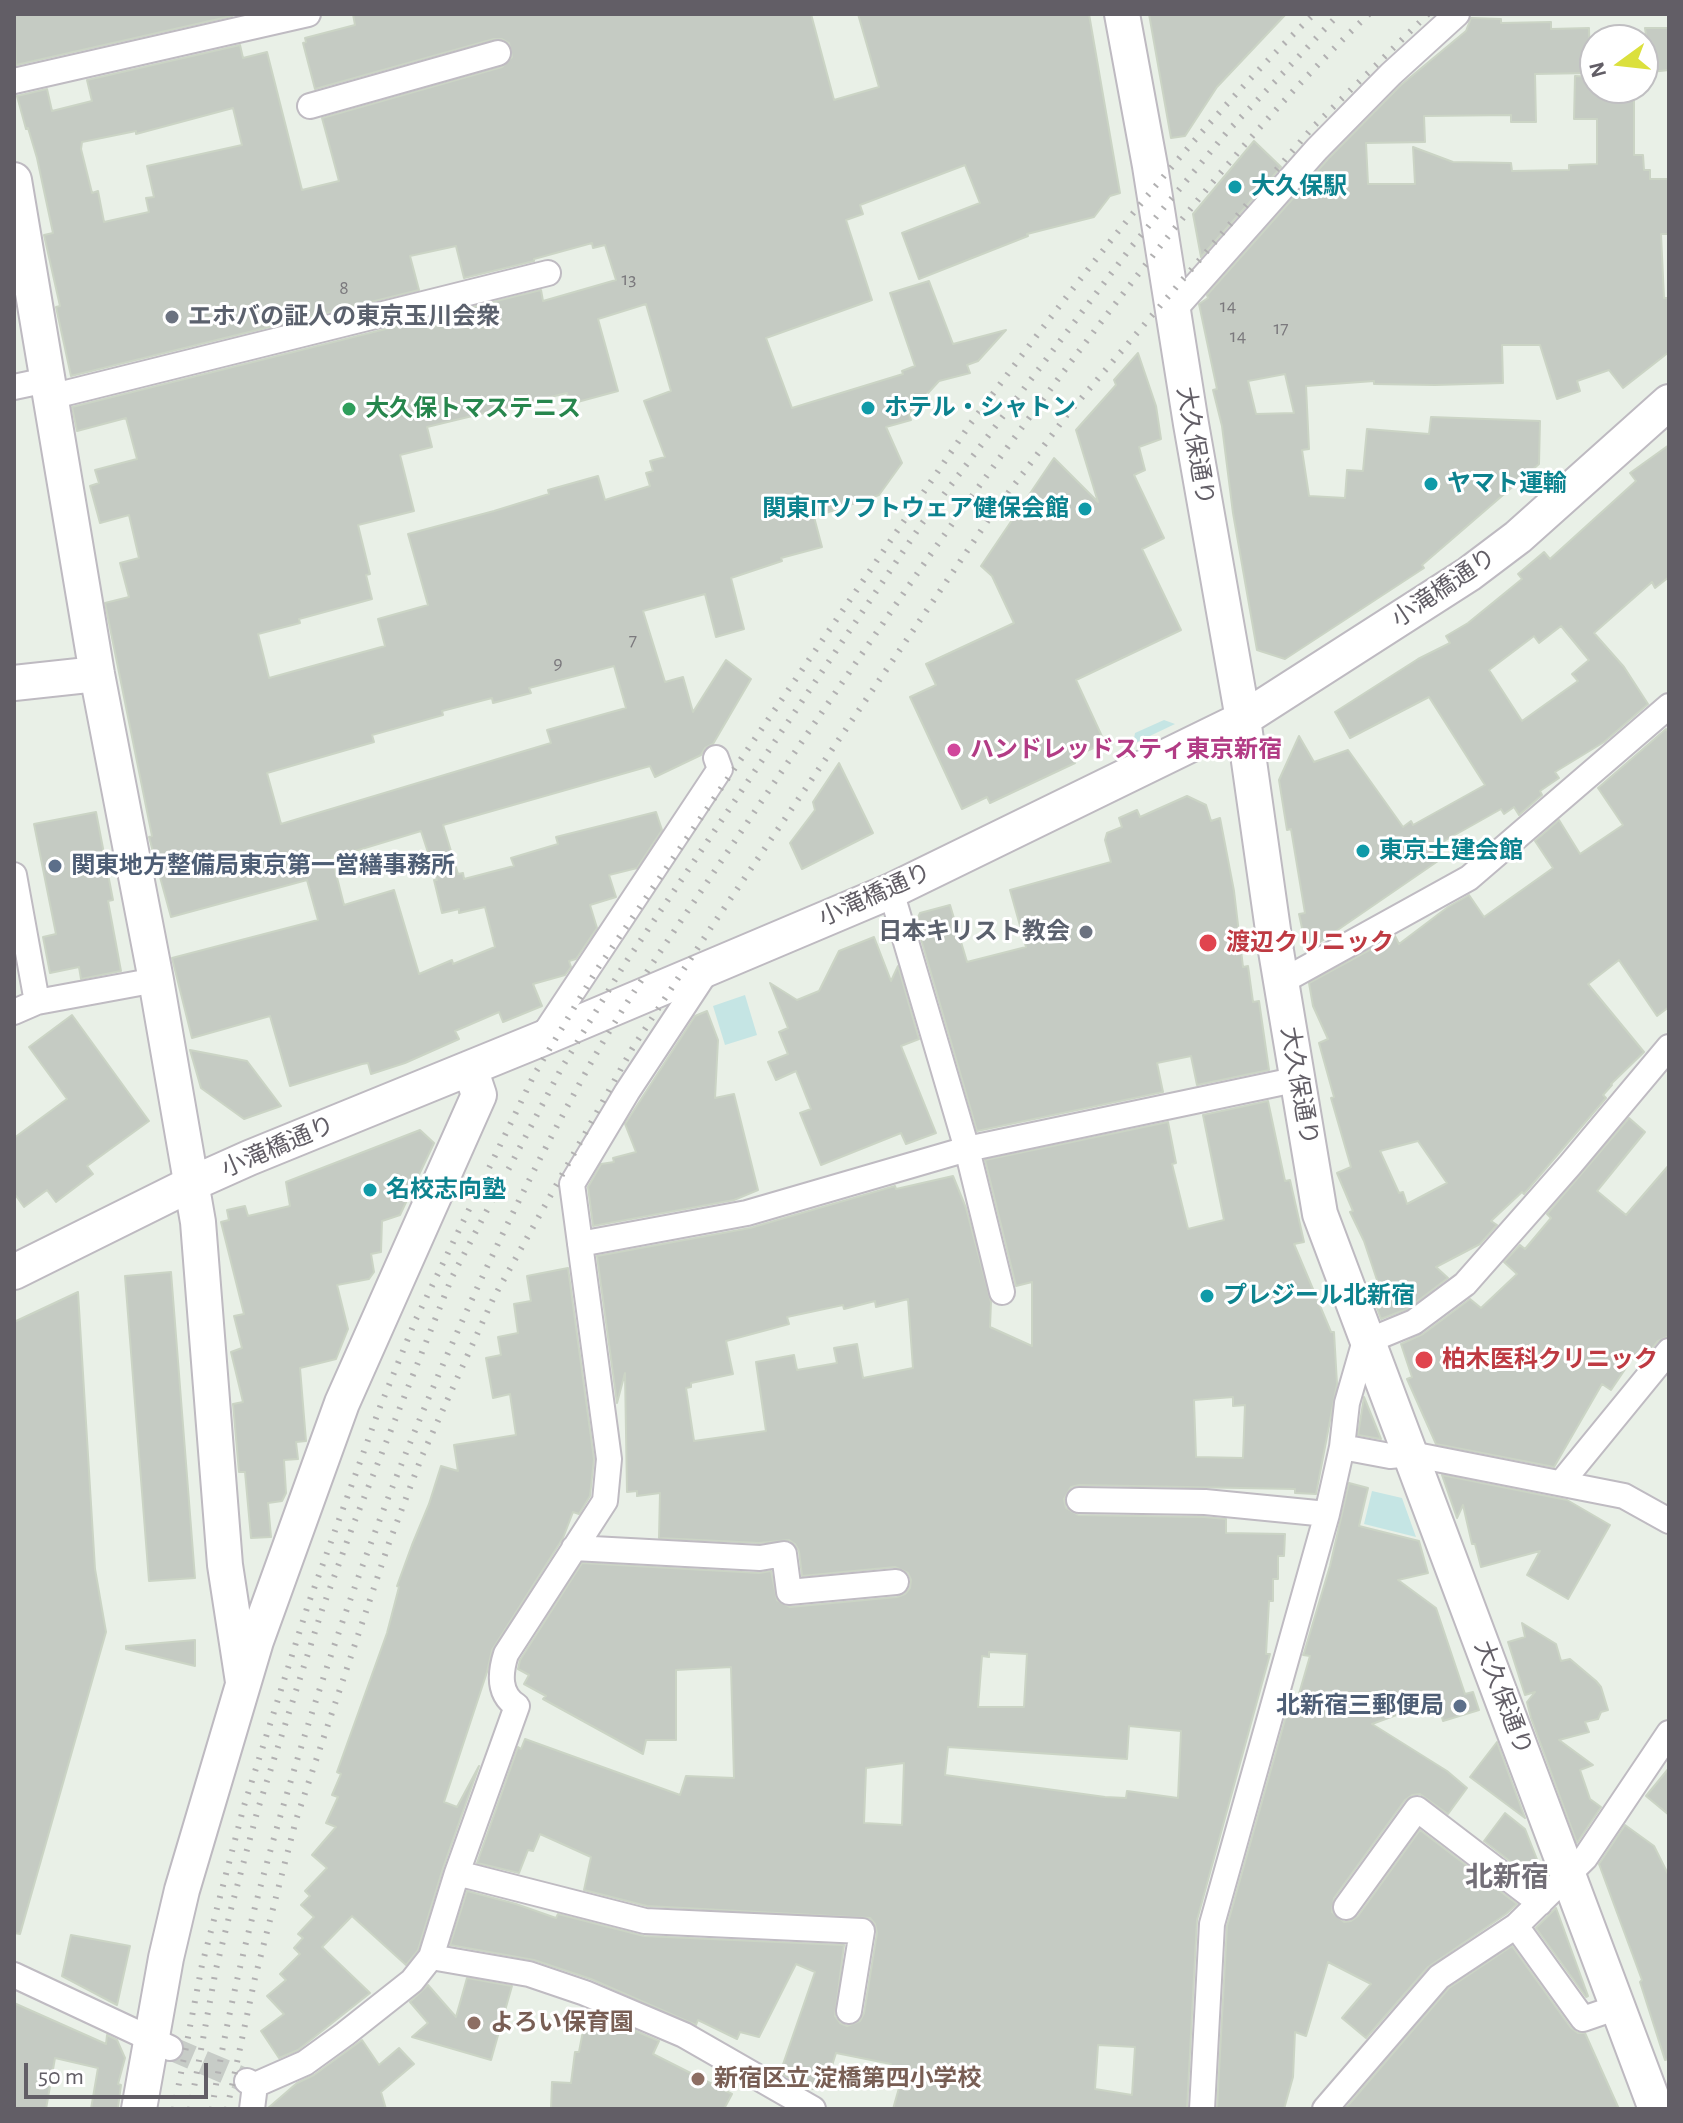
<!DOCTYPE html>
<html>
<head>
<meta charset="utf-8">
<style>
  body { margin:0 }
  #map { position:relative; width:1683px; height:2123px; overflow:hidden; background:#e9f0e7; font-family:"Alegreya Sans",sans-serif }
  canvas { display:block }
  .frame { position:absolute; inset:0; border:16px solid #625e66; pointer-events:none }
  .north { position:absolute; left:1579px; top:24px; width:80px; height:80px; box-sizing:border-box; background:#fff; border:2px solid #c0bfc2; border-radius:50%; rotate:255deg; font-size:22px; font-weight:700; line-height:32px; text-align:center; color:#625e66 }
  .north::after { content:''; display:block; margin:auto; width:28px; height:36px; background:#dbe03d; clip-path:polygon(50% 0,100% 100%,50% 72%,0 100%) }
  .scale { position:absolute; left:24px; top:2063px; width:184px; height:36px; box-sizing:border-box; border:4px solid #625e66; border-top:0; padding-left:10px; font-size:24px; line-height:28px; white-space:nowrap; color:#625e66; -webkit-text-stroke:6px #fff; paint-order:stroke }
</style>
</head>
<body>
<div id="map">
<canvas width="1683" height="2123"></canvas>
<div class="frame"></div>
<div class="north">N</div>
<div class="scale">50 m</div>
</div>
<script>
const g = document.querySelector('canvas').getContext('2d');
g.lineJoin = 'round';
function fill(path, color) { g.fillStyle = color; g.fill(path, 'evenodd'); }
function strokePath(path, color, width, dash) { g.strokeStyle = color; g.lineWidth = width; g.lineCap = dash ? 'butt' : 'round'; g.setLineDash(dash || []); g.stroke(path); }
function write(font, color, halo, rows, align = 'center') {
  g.font = font + ' "Alegreya Sans","Noto Sans JP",sans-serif'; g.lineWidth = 6; g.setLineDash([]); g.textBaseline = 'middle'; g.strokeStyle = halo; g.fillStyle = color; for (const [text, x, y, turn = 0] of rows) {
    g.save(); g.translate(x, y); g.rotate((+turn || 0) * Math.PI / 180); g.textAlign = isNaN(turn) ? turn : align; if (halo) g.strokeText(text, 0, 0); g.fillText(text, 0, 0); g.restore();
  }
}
fill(new Path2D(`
  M1164 720 1175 724 1133 744 1135 733Z
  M745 995 757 1035 725 1045 713 1006Z
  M1372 1491 1402 1498 1416 1537 1364 1524Z`), '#c5e5e4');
const building = new Path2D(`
  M14 14H232V16L16 65Z
  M353 14H811L834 100 879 87 858 14H1089L1120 193 1110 196 1094 217 1027 234 1028 236 919 279 902 233 980 203 965 165 860 205 863 214 846 220 872 300 766 338 792 408 903 374 902 371 915 366 890 293 929 281 953 344 1006 330 978 361 967 365 970 373 939 381 909 414 911 420 886 427 902 463 879 495 814 517 822 547 781 558 782 561 731 578 744 629 716 637 705 594 643 611 665 682 683 677 693 712 726 660 751 679 713 744 705 748 701 755 655 777 650 766 443 825 458 874 463 873 464 879 514 866 511 858 558 844 556 837 656 812 662 830 637 868 609 875 616 897 590 905 597 928 576 959 569 961 571 967 565 975 533 984 542 1006 503 1022 499 1012 455 1031 459 1039 405 1063 371 1074 368 1063 362 1064 290 1086 270 1016 192 1038 172 958 318 920 307 880 171 917 149 837 152 836 105 603 129 597 120 563 139 558 129 515 100 523 90 486 99 483 95 470 137 459 126 418 77 431 72 407 426 319 428 328 474 317 472 307 541 290 543 301 616 280 605 245 593 248 592 243 534 259V261L464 278 456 246 410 256 419 290 71 376 56 307 60 306 44 235 53 233 37 158 28 128 26 129 17 96 47 89 52 111 92 101 87 80 240 45 243 58 267 52 302 190 339 181 322 118 502 67 512 57 509 43 502 39H494L315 89 303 43 306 42 305 38 355 25ZM233 108 242 145 147 166 154 197 146 198 149 212 104 222 98 191 92 193 81 149 82 142 136 131V134ZM646 304 671 391 644 401 665 457 650 461 653 471 646 473 650 486 605 500 598 476 548 490 549 494 494 511 408 534 428 605 378 619 385 646 269 678 258 634 300 623 299 619 372 599 366 575 370 574 358 525 414 511 400 455 432 447 427 427 567 393 570 404 618 391 598 319ZM614 666 626 708 547 730 551 743 281 824 267 773 374 742 372 735 443 715 442 711 492 698 493 703 531 693 529 688ZM421 831 437 880H434L442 913 459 909V913L485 907 495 947 453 964 452 960 419 974 394 890 344 905 332 858Z
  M1149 14H1286L1217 87 1185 136 1171 138Z
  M1471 18 1501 19V23L1551 22V29L1589 28 1590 73 1535 74 1536 122H1511V115L1424 116 1425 142 1366 143 1368 184H1415L1413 147 1453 162 1511 163 1512 171 1569 170V165L1597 164V119H1574L1575 76 1595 77V88H1634V155H1643L1644 170H1650V179H1669V234H1661L1664 298H1669V352L1623 388 1609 370 1577 381 1580 391 1557 399 1540 345H1502L1503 383 1435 385 1374 384V381L1306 386 1309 449 1302 450 1309 496 1345 498 1347 470 1363 471 1367 429 1429 434 1431 417 1540 421 1539 464 1422 565 1424 568 1285 659 1257 650 1233 513 1222 426 1213 390 1217 389 1199 304 1208 298 1207 295 1328 159 1401 85 1466 31ZM1285 374 1294 413 1256 414 1248 381Z
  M1645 28H1669V70L1651 72Z
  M1254 141 1281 167 1201 257 1193 214Z
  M1138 353 1156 406 1161 439 1139 447 1145 470 1134 475 1164 538 1142 549 1181 630 1076 680 1105 743 1073 757 1075 763 990 803 987 797 962 809 910 697 936 685 926 664 1014 623 992 576 981 566 1054 458 1098 502 1076 430 1116 385 1114 380Z
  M1669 445V577L1655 588 1652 582 1594 633 1624 667 1648 704 1604 742 1555 772 1559 778 1540 791 1542 795 1519 815 1514 807 1504 814 1501 809 1430 849 1438 861 1307 951 1299 914 1305 913 1291 829 1287 830 1279 780 1299 736 1314 762 1348 750 1403 827 1411 821 1413 825 1485 785 1429 697 1350 738 1335 712 1418 659 1450 643 1446 636 1468 623 1522 579 1518 574 1544 552 1550 559 1636 481 1630 473ZM1561 626 1589 660 1572 674 1578 681 1522 721 1489 670 1534 636 1539 643Z
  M1666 729 1669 733V1007L1657 1016 1619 960 1588 984 1644 1052 1611 1084 1612 1085 1603 1095 1606 1098 1524 1194 1522 1192 1491 1221 1497 1225 1480 1244 1436 1267 1448 1278 1407 1309 1381 1319 1377 1308 1385 1304 1376 1284 1378 1283 1364 1241 1350 1212 1353 1211 1337 1173 1351 1167 1331 1098 1334 1097 1319 1043 1328 1039 1313 1006 1309 983 1395 936 1399 944 1448 907 1469 895 1484 917 1553 868 1535 841 1559 820 1580 854 1623 825 1598 788ZM1418 1141 1447 1183 1407 1204 1403 1192 1399 1193 1380 1151Z
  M839 763 873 833 802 869 790 843 815 810 813 802Z
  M1187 796 1206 805 1211 821 1220 818 1234 891 1243 967 1248 966 1253 1002 1259 1001 1269 1070 1197 1085 1191 1056 1157 1063 1163 1092 977 1131 916 922 920 913 950 905 967 962 1026 947 1010 890 1111 862 1105 840 1107 833 1122 827 1119 818 1137 810 1140 817Z
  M96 812 113 900 108 901 121 971 81 979 79 967 50 973 43 937 56 934 34 824Z
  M874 937 891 981 898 966 919 1039 901 1046 936 1133 906 1144 901 1133 821 1165 800 1113 811 1109 796 1071 776 1080 768 1062 788 1054 779 1032 788 1028 770 983 797 1000 819 991 839 951Z
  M707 1011 718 1040 715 1098 734 1094 758 1190 734 1200 593 1226 588 1187 601 1164 614 1162 613 1158 636 1152 625 1124 695 1016Z
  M72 1015 149 1121 87 1166 93 1174 56 1202 47 1190 24 1207 14 1193V1138L67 1099 29 1047Z
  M190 1050 247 1061 281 1106 244 1119 201 1088Z
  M1268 1101 1285 1181 1290 1180 1304 1242 1294 1244 1331 1332H1334L1337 1384 1316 1494 1295 1493V1489L1079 1485 1071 1487 1064 1499 1066 1508 1078 1515 1204 1517 1226 1519V1533L1285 1534 1284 1556H1278V1579H1273V1601H1269L1266 1654H1270L1197 1920 1187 2109H893L899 2088 886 2086 891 2064 836 2053 829 2075 819 2072 813 2089 780 2073 815 1972 796 1964 759 2037 740 2032 737 2039 698 2020 696 2025 591 1979 534 1960 450 1945 467 1891 516 1904 556 1918 558 1914 644 1936 844 1945 835 2016 840 2023 847 2026 860 2021 864 2013 877 1933 875 1924 870 1918 647 1906 584 1890 591 1857 540 1834 533 1851 528 1850 519 1873 477 1863 518 1747 521 1749 525 1739 680 1795 686 1776 734 1778 731 1667 676 1670V1740H646L643 1754 543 1699 546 1696 524 1684 529 1675 518 1669 520 1660 582 1563 759 1573 771 1571 777 1600 790 1607 897 1597 905 1594 910 1588 911 1580 908 1573 895 1567 802 1576 799 1551 795 1544 789 1540 759 1543 659 1538 660 1493 637 1496V1491L627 1492 625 1373 617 1403 597 1256 750 1228 895 1186 896 1189 953 1176 966 1208 991 1302 990 1327 1032 1346V1282L1016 1286 985 1160 1168 1122 1176 1163 1172 1164 1188 1229 1224 1220 1203 1115ZM908 1299 913 1368 863 1378 857 1344 834 1348 837 1363 797 1370 794 1355 756 1362 766 1431 694 1441 686 1388 691 1387V1383L733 1374 726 1341 789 1324 787 1317 843 1305 844 1309 875 1301 876 1307ZM1233 1397V1406L1245 1405 1243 1458 1196 1457 1194 1400ZM989 1652 1027 1654 1024 1707H978L982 1656 989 1657ZM1129 1726 1181 1731 1178 1798 1127 1791 1126 1798 1105 1797 945 1775 948 1747 1127 1759ZM904 1763 902 1825 864 1823 866 1768ZM1098 2045 1135 2047 1132 2095 1095 2089Z
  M1629 1118 1645 1132 1597 1191 1626 1215 1669 1165V1336L1658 1341 1641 1362 1634 1356 1611 1390 1602 1384 1554 1467 1436 1444 1407 1379 1412 1377 1401 1344 1423 1334 1470 1299 1481 1308 1517 1274 1504 1262 1520 1245 1525 1249 1551 1218 1547 1214Z
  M420 1130 434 1143 400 1215 382 1221 381 1252 371 1254 374 1272 369 1279 337 1285 348 1329 336 1359 300 1368 306 1441 296 1442 298 1459 284 1460 286 1493 282 1501 268 1503 271 1537 251 1538 245 1472H239L233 1404 243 1402 231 1352 242 1348 234 1316 244 1314 221 1222 229 1220 227 1210 245 1206 248 1216 290 1206 286 1182Z
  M568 1268 594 1459 590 1496 579 1514 573 1512 563 1538 492 1650 487 1672 444 1802 457 1807 479 1766 443 1868 418 1950 406 1965 352 1916 322 1947 370 1993 298 2050 279 2058 261 2031 284 2014 267 1996 286 1980 280 1974 300 1954 294 1948 303 1938 298 1934 314 1917 301 1905 310 1896 305 1891 327 1868 312 1855 336 1827 326 1823 338 1797 332 1795 341 1774 337 1772 387 1633 399 1587 397 1586 412 1545 429 1504 441 1466 458 1471 454 1445 516 1435 510 1394 493 1398 486 1358 501 1355 498 1337 518 1333 514 1304 531 1301 527 1276Z
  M171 1272 195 1578 149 1581 125 1276Z
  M78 1292 95 1569 106 1632 20 1934 14 1933V1322Z
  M1364 1397 1381 1439 1358 1435Z
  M1442 1475 1567 1500 1610 1525 1568 1599 1527 1575 1540 1551 1481 1567 1475 1544H1472L1463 1505 1457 1518Z
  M1349 1483 1368 1488 1359 1526 1419 1541 1428 1573 1398 1580 1436 1608 1465 1694 1473 1692 1479 1710 1443 1721 1437 1700 1372 1724 1447 1771 1467 1788 1448 1814 1420 1794 1412 1795 1405 1800 1334 1898 1332 1912 1344 1922 1351 1921 1358 1916 1420 1830 1517 1904 1506 1914 1428 1967 1366 2038 1342 2018 1371 1984 1328 1962 1306 2036 1295 2032 1293 2077 1284 2109H1217L1227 1926 1286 1716 1292 1718 1310 1656 1303 1655 1304 1653 1330 1566Z
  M1522 1623 1556 1644 1561 1661 1570 1659 1596 1681 1601 1687 1608 1710 1601 1712 1598 1719 1585 1722 1589 1732 1559 1740 1593 1765 1580 1770 1590 1799 1601 1807 1577 1843 1531 1718 1527 1702 1535 1692 1525 1695 1508 1642 1525 1637Z
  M195 1640V1666L126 1649V1646Z
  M1497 1742 1525 1818 1470 1777Z
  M1669 1768V1815L1646 1796Z
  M1505 1813 1525 1829 1544 1877 1538 1883 1484 1841Z
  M1625 1825 1654 1846 1669 1876V2059L1665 2060 1640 1982 1642 1980 1599 1864Z
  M1556 1908 1588 1996 1586 1997 1536 1928Z
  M71 1935 130 1946 117 2005 62 1976Z
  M1512 1946 1571 2028 1578 2033H1585L1619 2109H1345L1449 1988Z
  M467 1978 512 1986 491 2060 412 2037 428 2023 410 2002 428 1985 456 2017Z
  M14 2003 106 2044 107 2035 117 2040 125 2058 118 2084 121 2085 118 2107 116 2109H91L98 2068 55 2058 46 2109H14Z
  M587 2010 659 2041 653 2054 732 2094 724 2109H551L552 2082 571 2083 575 2052H579Z
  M362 2040 379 2065 399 2048 414 2064 381 2092 386 2109H267L297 2083 314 2075Z`);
fill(building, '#c5cbc3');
strokePath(building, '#cbd4c5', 2);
strokePath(new Path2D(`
  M170 2048 247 2081`), '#c7ccc7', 24, [24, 12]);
const street = new Path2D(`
  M14 81 308 14
  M310 106 498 53
  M1173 311 1317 149 1391 74 1457 14
  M14 387 47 380
  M50 397 548 273
  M14 875 37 1002
  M891 891 967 1149 1002 1292
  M1281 982 1469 878 1669 706
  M14 1012 37 1002 156 980
  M541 1039 720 769 716 758
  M580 1244 747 1213 967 1149 1299 1079
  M1342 1447 1390 1456 1411 1454 1624 1496 1669 1521
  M1561 1483 1669 1351
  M1079 1500 1205 1502 1327 1514
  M574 1548 760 1558 784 1554 789 1592 896 1582
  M457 1873 645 1921 862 1931 849 2011
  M1346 1907 1417 1809 1540 1903
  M1516 1926 1583 2019 1618 2007
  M431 1957 529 1974 585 1993 684 2035 813 2109
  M14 1975 170 2048
  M247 2081 255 2085 305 2063 345 2034 412 1981 431 1957 457 1873 517 1706C498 1694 500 1673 506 1654L605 1501 609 1459 572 1184 627 1092 708 969
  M252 2109 255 2085
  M1202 2109 1212 1924 1327 1514 1342 1447 1347 1403 1366 1337 1380 1336 1414 1322 1465 1284 1570 1165 1669 1047
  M1325 2109 1439 1977 1516 1926 1585 1858 1669 1733`);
const secondary = new Path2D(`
  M1122 14 1150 166 1191 424 1243 719 1276 951 1320 1214 1656 2109
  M14 180 97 674 156 980 198 1222 225 1565 243 1682
  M14 683 97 674
  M14 1272 191 1184 249 1158 541 1039 891 891 1243 719 1469 574 1518 537 1669 402
  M139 2109 166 1958 182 1890 256 1641 342 1403 479 1095 470 1068`);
strokePath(street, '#bfbbc2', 28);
strokePath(secondary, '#bebac1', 38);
strokePath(street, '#fff', 24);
strokePath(secondary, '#fff', 34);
strokePath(new Path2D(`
  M174 2109 202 1965 244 1806 308 1605 380 1407 416 1319 534 1075 596 971 971 423C1077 281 1186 138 1314 14
  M190 2109 216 1969 231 1909 258 1809 322 1610 352 1528 452 1277 561 1069 624 965 923 522 1132 246 1227 132 1339 14
  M212 2109C231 1988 263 1871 299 1754 372 1518 468 1287 587 1070 624 1003 669 939 712 875 771 787 830 700 890 613 959 512 1031 414 1105 317 1188 209 1270 109 1369 14
  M227 2109 255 1978 296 1820 389 1543 422 1456 493 1299 632 1049 712 926 993 513 1067 415 1313 127 1428 14`), '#b2b1b2', 6, [2, 10]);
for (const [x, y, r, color] of [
  [1235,187,8,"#0f9aa8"],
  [172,317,8,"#6b7280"],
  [868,408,8,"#0f9aa8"],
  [349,409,8,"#2e9e5b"],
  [1431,484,8,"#0f9aa8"],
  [1085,509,8,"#0f9aa8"],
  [954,750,8,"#d1479c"],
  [1363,851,8,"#0f9aa8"],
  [55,866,8,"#5c6f8a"],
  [1086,932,8,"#6b7280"],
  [1208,943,10,"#e0444e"],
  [370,1190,8,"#0f9aa8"],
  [1207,1296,8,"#0f9aa8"],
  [1424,1360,10,"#e0444e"],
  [1460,1706,8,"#5c6f8a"],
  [474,2023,8,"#8d6e63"],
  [698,2079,8,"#8d6e63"]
]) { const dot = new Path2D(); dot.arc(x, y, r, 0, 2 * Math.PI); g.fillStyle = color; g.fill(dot); strokePath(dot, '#fff', 3); }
write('20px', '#7b797d', null, [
  ["13",629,279],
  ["8",344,288],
  ["14",1228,306],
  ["17",1281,328],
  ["14",1238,336],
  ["7",633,640],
  ["9",558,663]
]);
write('bold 24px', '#0d838f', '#fff', [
  ["大久保駅",1251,187],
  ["ホテル・シャトン",884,408],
  ["ヤマト運輸",1447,484],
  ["関東ITソフトウェア健保会館",1069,509,"right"],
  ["東京土建会館",1379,851],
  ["名校志向塾",386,1190],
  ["プレジール北新宿",1223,1296]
], 'left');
write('bold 24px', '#5b616d', '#fff', [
  ["エホバの証人の東京玉川会衆",188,317],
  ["日本キリスト教会",1070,932,"right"]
], 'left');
write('bold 24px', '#27864d', '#fff', [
  ["大久保トマステニス",365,409]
], 'left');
write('24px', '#625e66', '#fff', [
  ["大久保通り",1195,446,80],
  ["小滝橋通り",1444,588,-34],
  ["小滝橋通り",875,895,-24],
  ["大久保通り",1299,1086,80],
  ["小滝橋通り",278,1147,-23],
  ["大久保通り",1503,1698,69]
]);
write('bold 24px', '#b23c85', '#fff', [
  ["ハンドレッドスティ東京新宿",970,750]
], 'left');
write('bold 24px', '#4e5e75', '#fff', [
  ["関東地方整備局東京第一営繕事務所",71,866],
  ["北新宿三郵便局",1444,1706,"right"]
], 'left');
write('bold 24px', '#be3a42', '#fff', [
  ["渡辺クリニック",1226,943],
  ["柏木医科クリニック",1442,1360]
], 'left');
write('bold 24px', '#785e54', '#fff', [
  ["よろい保育園",490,2023],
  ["新宿区立 淀橋第四小学校",714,2079]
], 'left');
write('bold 28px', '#736f78', '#fff', [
  ["北新宿",1507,1878]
]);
</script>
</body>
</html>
